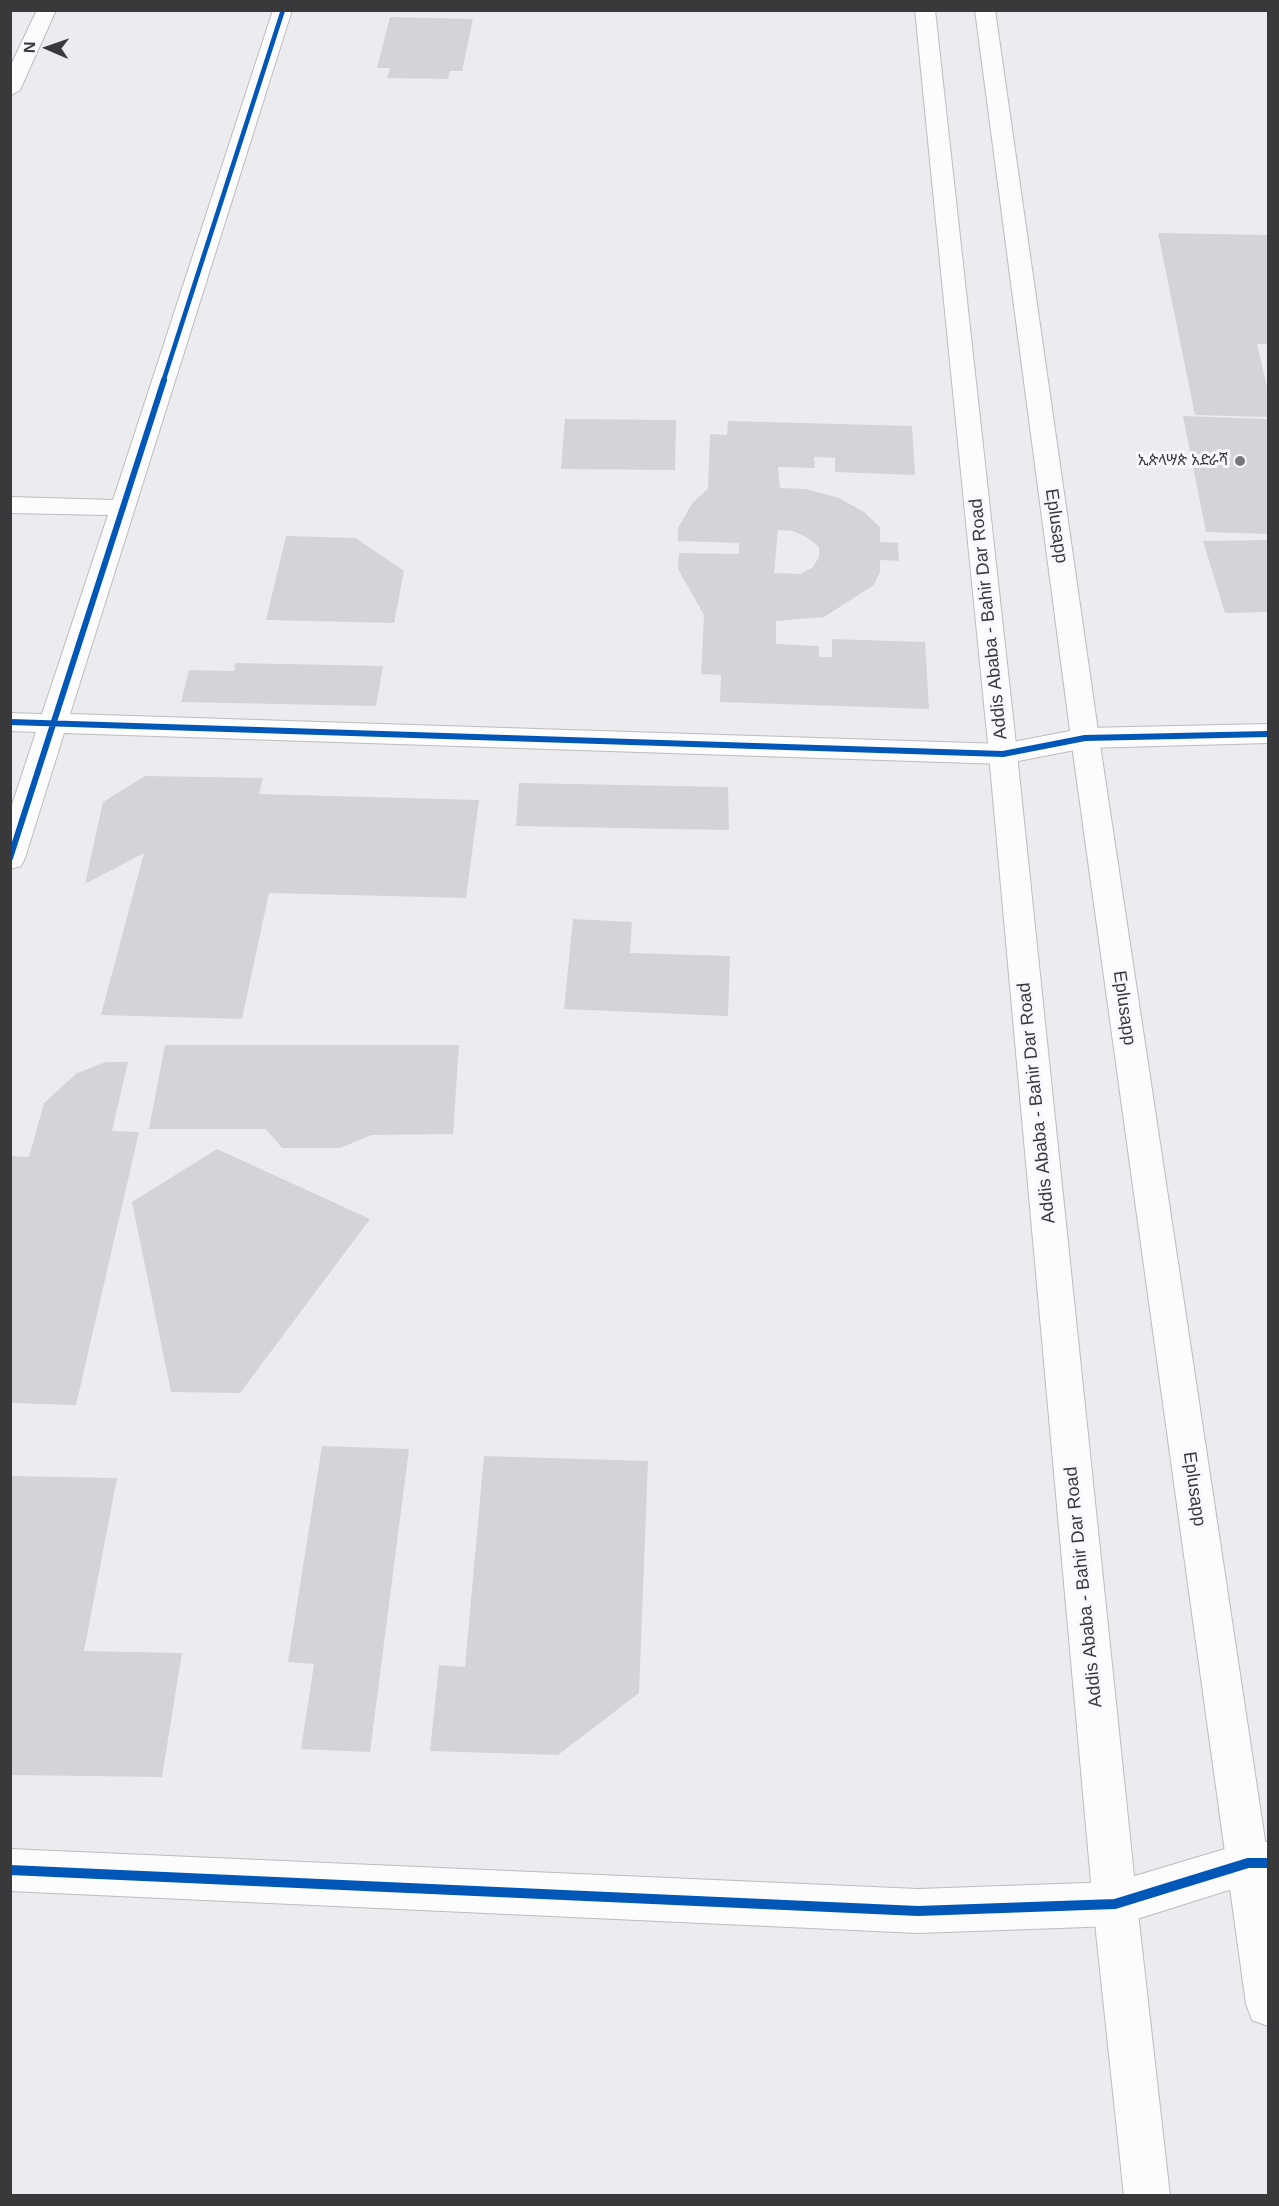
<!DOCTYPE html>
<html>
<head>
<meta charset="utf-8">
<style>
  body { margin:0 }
  #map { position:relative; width:1279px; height:2206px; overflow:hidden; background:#ececf0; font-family:Arial,sans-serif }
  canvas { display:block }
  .frame { position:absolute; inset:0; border:12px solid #39393c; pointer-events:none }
  .north { position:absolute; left:18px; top:18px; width:60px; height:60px; -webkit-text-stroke:4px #f8f8ff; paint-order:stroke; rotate:272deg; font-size:16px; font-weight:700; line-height:24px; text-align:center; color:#39393c }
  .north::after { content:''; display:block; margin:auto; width:21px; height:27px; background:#39393c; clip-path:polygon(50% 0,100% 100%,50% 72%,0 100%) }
</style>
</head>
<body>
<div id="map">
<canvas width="1279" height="2206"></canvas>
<div class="frame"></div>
<div class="north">N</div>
</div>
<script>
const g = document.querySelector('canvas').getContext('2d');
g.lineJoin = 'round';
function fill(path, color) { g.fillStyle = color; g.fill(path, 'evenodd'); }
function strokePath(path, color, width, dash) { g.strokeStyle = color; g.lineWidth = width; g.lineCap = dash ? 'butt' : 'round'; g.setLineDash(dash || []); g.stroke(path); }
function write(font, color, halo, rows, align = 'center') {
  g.font = font + ' Arial,"Noto Sans Ethiopic",sans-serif'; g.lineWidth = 6; g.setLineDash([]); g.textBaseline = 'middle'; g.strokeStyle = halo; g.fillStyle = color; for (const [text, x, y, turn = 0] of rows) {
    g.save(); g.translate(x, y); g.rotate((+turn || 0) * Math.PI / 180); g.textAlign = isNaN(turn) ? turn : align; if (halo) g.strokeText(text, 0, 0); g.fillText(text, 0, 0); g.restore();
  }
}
fill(new Path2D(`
  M390 17 473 19 462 71H450L448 79 387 78 390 68H377Z
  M1158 233 1268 235V344H1257L1268 391V417L1195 415Z
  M1183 416 1268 419V534L1206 532Z
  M565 419 676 420 675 470 561 469Z
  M728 421 912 426 915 475 835 472V458L814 457 815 468 778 467 780 488 806 489 839 498 864 512 880 527V542L898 543 899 561 880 560V572L874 585 824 617 776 621V644L819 646V657H832V639L925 642 929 709 720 702 721 675 701 674 704 615 678 569 679 553 739 554V543L678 541V528L693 502 708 489 710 434 727 435ZM778 530 793 531 808 538 819 547V557L813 567 801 574 774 573Z
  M286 536 356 538 404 571 394 623 266 620Z
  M1268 540V612L1225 613 1203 541Z
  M235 663 383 666 376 706 181 702 189 670 234 671Z
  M145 776 263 778 259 794 479 800 466 898 269 893 242 1019 101 1015 144 853 85 884 103 802Z
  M519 783 728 787 729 830 516 826Z
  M573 919 632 922 630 953 730 956 728 1016 564 1009Z
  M165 1045H459L453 1134 372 1135 340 1148H282L266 1129H149Z
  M106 1062H128L112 1131 139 1132 76 1405 10 1403V1156L29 1157 44 1103 77 1073Z
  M217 1149 370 1219 240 1393 171 1392 132 1202Z
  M322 1446 409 1449 370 1752 301 1749 314 1664 288 1662Z
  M484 1456 648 1461 639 1693 558 1755 430 1751 439 1665 465 1667Z
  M10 1476 117 1478 84 1651 182 1653 162 1777 10 1775Z`), '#d4d4d8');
const minor = new Path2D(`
  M37 10H56L20 90 10 96V67Z
  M273 10H292L70 714 1003 744 1085 728 1268 724V743L1085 748 1003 764 64 733 25 858 21 866 10 869V811L36 732 10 731V713L42 714 108 515 10 513V497L113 500Z`);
const tertiary = new Path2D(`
  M1248 1842H1268V1884H1248L1115 1926 918 1933 10 1891V1849L918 1889 1115 1882Z`);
const trunk = new Path2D(`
  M915 10H935L1017 754 1137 1904 1170 2196H1124L1093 1904 989 754Z
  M975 10H995L1099 738 1268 1860V2026L1252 2020 1246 2004 1071 738Z`);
strokePath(minor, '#bcbcbf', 2);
strokePath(tertiary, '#bcbcbf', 2);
strokePath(trunk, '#bcbcbf', 2);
fill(minor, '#fcfcfd');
fill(tertiary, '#fcfcfd');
fill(trunk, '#fcfcfd');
strokePath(new Path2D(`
  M163 382 283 10`), '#0057b8', 4.5);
strokePath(new Path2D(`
  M10 722 1003 754 1085 738 1268 734
  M10 858 164 380`), '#0057b8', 6);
strokePath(new Path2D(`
  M10 1870 918 1911 1115 1904 1248 1863H1268`), '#0057b8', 10);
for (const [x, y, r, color] of [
  [1240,461,6,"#78787b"]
]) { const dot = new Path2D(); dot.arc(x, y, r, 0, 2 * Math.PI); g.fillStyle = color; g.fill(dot); strokePath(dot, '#f8f8ff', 2); }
write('15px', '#39393c', '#f8f8ff', [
  ["ኢጵላሣጵ አድራሻ",1228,461]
], 'right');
write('18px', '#39393c', '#f8f8ff', [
  ["Eplusapp",1056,526,82],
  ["Addis Ababa - Bahir Dar Road",989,619,-96],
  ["Eplusapp",1124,1008,82],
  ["Addis Ababa - Bahir Dar Road",1037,1103,-96],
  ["Eplusapp",1194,1489,82],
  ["Addis Ababa - Bahir Dar Road",1084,1587,-96]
]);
</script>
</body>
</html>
